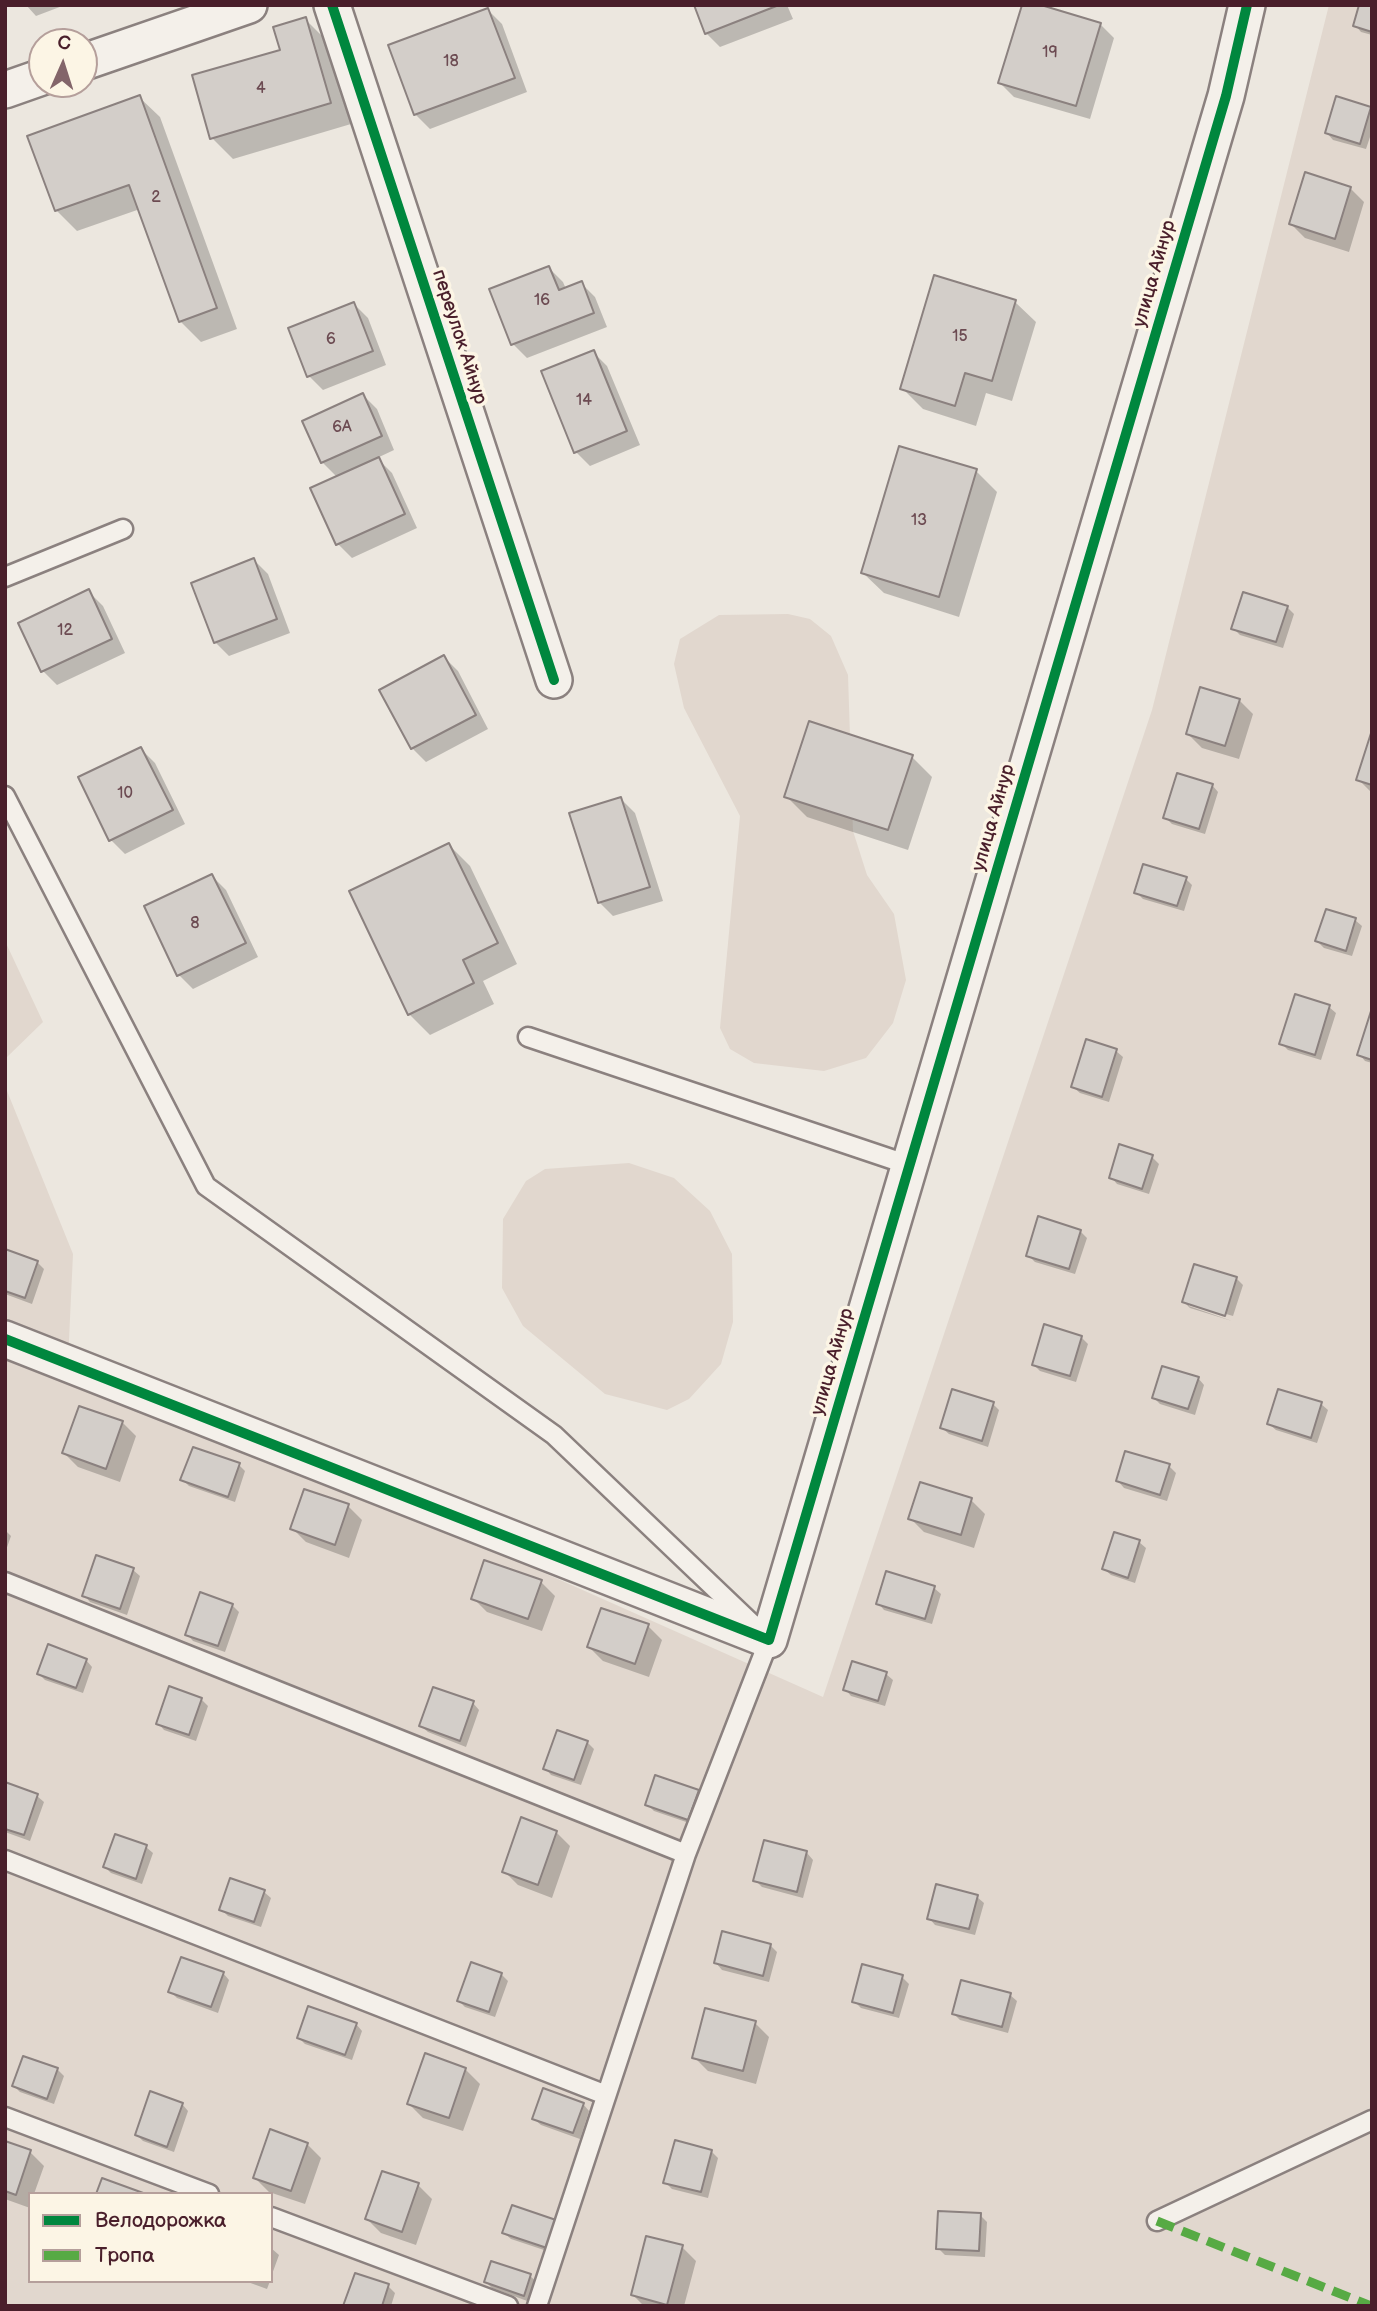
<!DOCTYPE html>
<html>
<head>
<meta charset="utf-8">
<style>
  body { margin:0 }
  #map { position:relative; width:1377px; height:2311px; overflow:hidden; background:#ece7df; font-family:"Balsamiq Sans",sans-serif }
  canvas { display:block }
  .frame { position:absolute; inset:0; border:7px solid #4a1f2b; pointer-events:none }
  .legend { position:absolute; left:28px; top:2192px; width:245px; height:91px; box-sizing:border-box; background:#fcf5e5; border:2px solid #b59f9b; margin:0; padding:9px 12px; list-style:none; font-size:21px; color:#4a1f2b }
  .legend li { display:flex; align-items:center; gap:14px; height:35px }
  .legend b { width:35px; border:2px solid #b59f9b }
  .north { position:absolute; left:28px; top:28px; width:70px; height:70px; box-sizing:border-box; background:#fcf5e5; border:2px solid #b59f9b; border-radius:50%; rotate:3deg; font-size:19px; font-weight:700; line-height:28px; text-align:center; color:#4a1f2b }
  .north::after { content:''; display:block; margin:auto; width:24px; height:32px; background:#83656a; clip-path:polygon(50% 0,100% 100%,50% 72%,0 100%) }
</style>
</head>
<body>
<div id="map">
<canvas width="1377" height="2311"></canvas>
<div class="frame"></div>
<ul class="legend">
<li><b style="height:9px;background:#00873e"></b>Велодорожка</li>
<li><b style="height:9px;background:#57aa44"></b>Тропа</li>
</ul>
<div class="north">С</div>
</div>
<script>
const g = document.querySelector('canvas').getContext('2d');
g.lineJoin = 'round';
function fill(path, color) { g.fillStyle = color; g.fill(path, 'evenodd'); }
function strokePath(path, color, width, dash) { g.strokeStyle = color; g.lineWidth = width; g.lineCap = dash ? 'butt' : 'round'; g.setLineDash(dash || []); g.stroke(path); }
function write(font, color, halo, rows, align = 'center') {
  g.font = font + ' "Balsamiq Sans",sans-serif'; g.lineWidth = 7; g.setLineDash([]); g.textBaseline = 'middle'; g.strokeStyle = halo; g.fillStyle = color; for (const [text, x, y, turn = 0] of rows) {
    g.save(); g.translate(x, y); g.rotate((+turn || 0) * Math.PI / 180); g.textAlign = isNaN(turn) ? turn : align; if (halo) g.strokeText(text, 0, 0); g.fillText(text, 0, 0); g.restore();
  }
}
fill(new Path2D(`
  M1329 5H1372V2306H5V1086L73 1254 68 1361 823 1697 1152 710ZM30 2194H271V2281H30Z
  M788 614 810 619 831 636 848 675 853 831 867 875 894 914 906 980 893 1023 866 1058 824 1071 754 1063 730 1049 720 1028 740 816 684 708 674 664 680 639 719 615Z
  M5 941 43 1022 5 1059Z
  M629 1163 674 1178 710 1211 732 1254 733 1322 721 1364 689 1399 667 1410 605 1394 523 1326 502 1288 503 1219 526 1181 545 1169Z`), '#e1d7ce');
fill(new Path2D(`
  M26 5H65L36 16Z
  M695 5H787L793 19 720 47 706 33Z
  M1372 7V35L1361 32 1355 25Z
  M488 10 502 24 527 92 430 129 416 115 390 46Z
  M305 19 326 40 351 124 233 159 212 138Z
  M1100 24 1114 38 1090 119 1014 97 1000 83Z
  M139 97 160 117 237 329 201 342 180 321 140 209 77 231 56 210Z
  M1370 108 1372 131 1366 149 1333 140 1327 133Z
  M1350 188 1364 202 1349 252 1305 238 1291 224Z
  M549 268 563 282 566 289 581 283 595 297 607 327 527 358 513 344Z
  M1015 302 1036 322 1012 401 986 393 976 426 923 409 902 388Z
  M354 304 368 318 386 365 323 390 309 376Z
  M593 352 607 366 640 445 590 466 576 452Z
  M363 395 377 409 394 450 377 458 392 473 417 528 352 558 338 544V478L322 462Z
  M901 448 976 471 997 492 959 617 884 593 863 573Z
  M254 560 268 574 290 633 229 656 215 642Z
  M89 592 103 606 125 653 57 685 43 671Z
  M1287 607 1294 614 1283 648 1240 635 1233 628Z
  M444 657 458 671 488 729 426 762 412 748Z
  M1239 700 1253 714 1239 759 1202 748 1188 734Z
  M1372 736V793L1358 779Z
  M141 749 155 763 185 824 125 854 111 840 80 778Z
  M912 757 932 777 908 850 807 817 786 796Z
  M1212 785 1218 792 1205 834 1172 824 1165 817Z
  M621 799 635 813 663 901 613 916 599 902Z
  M449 845 470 866 517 964 483 981 494 1004 430 1035 409 1014Z
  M212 876 226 890 258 957 193 989 179 975Z
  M1186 879 1192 885 1184 911 1143 899 1136 892Z
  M1355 920 1362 926 1352 956 1324 948 1317 941Z
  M1329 1007 1336 1013 1321 1060 1288 1050 1281 1043Z
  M1372 1013V1063L1365 1061 1359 1054Z
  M1116 1051 1123 1057 1109 1102 1080 1093 1073 1087Z
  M1152 1157 1159 1164 1149 1194 1117 1184 1111 1177Z
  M1080 1231 1087 1238 1075 1274 1035 1262 1028 1255Z
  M5 1251 37 1262 44 1269 32 1304 5 1294Z
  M1236 1278 1243 1285 1233 1316 1189 1303V1306L1232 1321 1190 1308 1184 1302Z
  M1081 1337 1088 1344 1076 1382 1040 1371 1034 1365Z
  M1198 1378 1204 1385 1195 1415 1160 1404 1154 1398Z
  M993 1404 999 1410 988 1447 949 1434 942 1428Z
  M1321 1404 1328 1410 1317 1443 1276 1430 1269 1424Z
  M122 1422 136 1436 120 1482 78 1467 64 1453Z
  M239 1465 245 1471 235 1502 189 1486 182 1479Z
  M1169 1466 1176 1473 1167 1501 1124 1488 1118 1481Z
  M971 1500 985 1514 974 1548 924 1532 910 1518Z
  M348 1506 362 1520 349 1558 306 1542 292 1528Z
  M5 1530 11 1536 5 1553Z
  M1139 1542 1146 1548 1135 1583 1111 1575 1104 1569Z
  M97 1557 133 1570 140 1576 127 1615 90 1602 84 1595Z
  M541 1582 555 1596 542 1631 487 1612 473 1598Z
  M934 1588 941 1594 932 1624 884 1610 878 1603Z
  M232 1605 239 1612 225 1652 193 1641 187 1634Z
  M648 1626 662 1640 649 1677 603 1661 589 1647Z
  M86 1660 92 1667 83 1693 45 1680 39 1674Z
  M886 1674 893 1680 885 1706 851 1696 845 1689Z
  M201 1699 208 1706 196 1741 164 1730 158 1723Z
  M473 1703 479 1710 466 1747 428 1732 421 1726Z
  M587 1742 594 1749 581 1785 551 1775 545 1768Z
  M5 1784 37 1796 44 1802 30 1841 5 1832Z
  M698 1791 705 1798 695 1825 654 1811 647 1804Z
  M556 1832 570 1846 552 1898 518 1885 504 1871Z
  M765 1842 807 1853 813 1860 803 1898 762 1887 755 1880Z
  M146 1847 153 1853 142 1884 111 1873 105 1867Z
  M264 1892 271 1898 261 1927 228 1916 221 1909Z
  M977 1897 984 1903 975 1935 935 1925 929 1918Z
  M770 1945 777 1952 769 1982 722 1970 716 1963Z
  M223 1973 229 1980 218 2013 177 1998 170 1991Z
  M501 1974 508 1981 495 2017 465 2007 459 2001Z
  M902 1977 909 1984 899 2018 861 2008 854 2001Z
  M1010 1995 1017 2001 1008 2033 960 2020 954 2014Z
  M755 2023 769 2037 756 2084 708 2071 694 2057Z
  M356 2024 362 2031 352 2060 305 2044 299 2038Z
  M426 2055 466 2070 480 2084 463 2131 423 2118 409 2104Z
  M57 2069 64 2076 54 2104 20 2092 14 2086Z
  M182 2104 188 2111 174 2152 143 2141 137 2135Z
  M583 2104 589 2111 580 2139 541 2125 534 2119Z
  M5 2143 30 2152 44 2166 34 2194H30V2208L5 2199Z
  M307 2144 321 2158 305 2204 269 2192 255 2178Z
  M711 2151 718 2158 708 2198 672 2189 665 2182Z
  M418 2185 432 2199 416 2245 381 2233 367 2219Z
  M513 2207 555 2222 562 2228 553 2253 511 2239 504 2233Z
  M980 2215 987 2222 985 2257 945 2255 938 2248Z
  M682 2247 696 2261 684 2306H644L632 2294Z
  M271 2248 279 2255 271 2277Z
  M356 2275 388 2286 395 2293 391 2306H345Z
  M530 2276 537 2282 530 2302 492 2288 486 2282Z
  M245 2281H270L267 2289Z`), '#0003');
const building = new Path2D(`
  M694 5H779L705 34Z
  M1022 5H1041L1101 23 1076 106 998 83Z
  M1359 5H1372V32L1353 26Z
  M488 8 515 78 414 115 388 45Z
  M306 17 331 103 210 139 192 75 280 50 273 27Z
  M140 95 217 308 179 322 129 185 55 211 27 136Z
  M1336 96 1371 107 1360 144 1325 133Z
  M1305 172 1351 187 1335 239 1289 224Z
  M549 266 559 290 582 281 594 313 511 345 489 289Z
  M934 275 1016 300 992 381 965 373 955 406 900 389Z
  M354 302 373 351 307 377 288 328Z
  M594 350 627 431 574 453 541 371Z
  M363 393 382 436 321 463 302 421Z
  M899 446 977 469 939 597 861 573Z
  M379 457 405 514 336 545 310 488Z
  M254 558 277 619 214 643 191 583Z
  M89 589 112 639 41 672 18 623Z
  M1243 592 1288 606 1276 642 1231 629Z
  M444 655 476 715 411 749 379 690Z
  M1200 687 1240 699 1225 746 1186 734Z
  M809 721 913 755 888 830 784 797Z
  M1372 730V785L1356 780Z
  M141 747 173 810 109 841 78 777Z
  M1177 773 1213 784 1199 829 1163 818Z
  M621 797 650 887 598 903 569 813Z
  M449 843 498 943 463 960 474 983 408 1015 349 891Z
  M1143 864 1187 877 1177 906 1134 893Z
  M212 874 246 943 177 976 144 906Z
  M1326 909 1356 918 1346 951 1315 941Z
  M1295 994 1330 1005 1315 1055 1279 1044Z
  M1371 1011H1372V1060L1357 1055Z
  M1086 1039 1117 1049 1102 1097 1071 1087Z
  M1119 1144 1153 1155 1142 1189 1109 1178Z
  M1038 1216 1081 1230 1069 1269 1026 1256Z
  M5 1249 38 1261 25 1298 5 1291Z
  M1194 1264 1237 1277 1225 1316 1182 1302Z
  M1044 1324 1082 1336 1070 1376 1032 1365Z
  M1162 1366 1199 1377 1188 1409 1152 1398Z
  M952 1389 994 1402 982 1441 940 1428Z
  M1278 1389 1322 1402 1311 1438 1267 1424Z
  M79 1406 123 1421 106 1469 62 1453Z
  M193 1447 240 1463 228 1497 180 1480Z
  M1125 1451 1170 1464 1160 1495 1116 1481Z
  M920 1482 972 1498 961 1535 908 1519Z
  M304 1489 349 1504 335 1545 290 1529Z
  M1114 1532 1140 1540 1128 1578 1102 1569Z
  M96 1555 134 1568 120 1609 82 1596Z
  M484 1560 542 1580 528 1619 471 1599Z
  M886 1571 935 1586 925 1619 876 1604Z
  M200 1592 233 1604 218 1646 185 1635Z
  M601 1608 649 1624 635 1664 587 1647Z
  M48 1644 87 1659 76 1688 37 1674Z
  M852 1661 887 1672 878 1701 843 1690Z
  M169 1686 202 1698 189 1735 156 1724Z
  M433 1687 474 1701 460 1741 419 1726Z
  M557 1730 588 1741 574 1780 543 1769Z
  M655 1775 699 1790 688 1820 645 1805Z
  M5 1782 38 1794 24 1835 5 1829Z
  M521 1817 557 1831 538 1885 502 1872Z
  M115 1834 147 1845 136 1879 103 1867Z
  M764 1840 807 1851 797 1892 753 1881Z
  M230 1878 265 1890 254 1922 219 1910Z
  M936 1884 978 1895 969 1929 927 1919Z
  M722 1931 771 1944 763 1976 714 1963Z
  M181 1957 224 1972 211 2007 168 1992Z
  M471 1962 502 1973 489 2012 457 2001Z
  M862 1964 903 1975 893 2013 852 2002Z
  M961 1980 1011 1993 1002 2027 952 2014Z
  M308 2006 357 2023 345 2055 297 2038Z
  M705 2008 756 2021 743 2071 692 2058Z
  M425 2053 466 2068 449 2118 407 2104Z
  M23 2056 58 2068 47 2099 12 2086Z
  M543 2088 584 2103 573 2133 532 2119Z
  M150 2091 183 2103 167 2147 135 2135Z
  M270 2129 308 2143 291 2191 253 2178Z
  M675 2140 712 2150 701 2192 663 2183Z
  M5 2141 31 2150 16 2195 5 2191Z
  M382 2171 419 2183 402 2232 365 2219Z
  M102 2178 146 2194H96Z
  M512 2205 556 2220 547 2248 502 2233Z
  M938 2211 981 2213 979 2251 936 2249Z
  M646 2236 683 2245 667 2305 631 2295Z
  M491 2261 531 2274 524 2296 484 2282Z
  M355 2273 389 2284 382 2306H343Z`);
fill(building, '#d3cec9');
strokePath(building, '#8b817f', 2);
const service = new Path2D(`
  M5 577 123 529
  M5 796 206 1186 554 1435 769 1640 686 1854 537 2306
  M528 1037 909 1165
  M5 1582 686 1854
  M5 1860 606 2095
  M5 2117 209 2194
  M271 2217 508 2306
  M1157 2221 1372 2120`);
const minor = new Path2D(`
  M332 5 554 680
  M84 62 249 5
  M5 90 42 77
  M5 1339 769 1640 1226 96 1247 5`);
strokePath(service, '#8b817f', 23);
strokePath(minor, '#8b817f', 40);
strokePath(service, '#f4f0ea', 18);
strokePath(minor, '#f4f0ea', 35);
strokePath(new Path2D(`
  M1157 2221 1371 2306`), '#57aa44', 9, [18, 9]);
strokePath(new Path2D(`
  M332 5 554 680
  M5 1339 769 1640 1226 96 1247 5`), '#00873e', 10);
write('16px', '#6c4b52', null, [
  ["19",1050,53],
  ["18",451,62],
  ["4",261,89],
  ["2",156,198],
  ["16",542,301],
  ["15",960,337],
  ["6",331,340],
  ["14",584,401],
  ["6А",342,428],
  ["13",919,521],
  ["12",65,631],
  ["10",125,794],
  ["8",195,924]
]);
write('19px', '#4a1f2b', '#fcf5e5', [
  ["улица Айнур",1155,274,-74],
  ["переулок Айнур",459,337,72],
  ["улица Айнур",994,818,-74],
  ["улица Айнур",833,1362,-74]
]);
</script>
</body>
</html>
